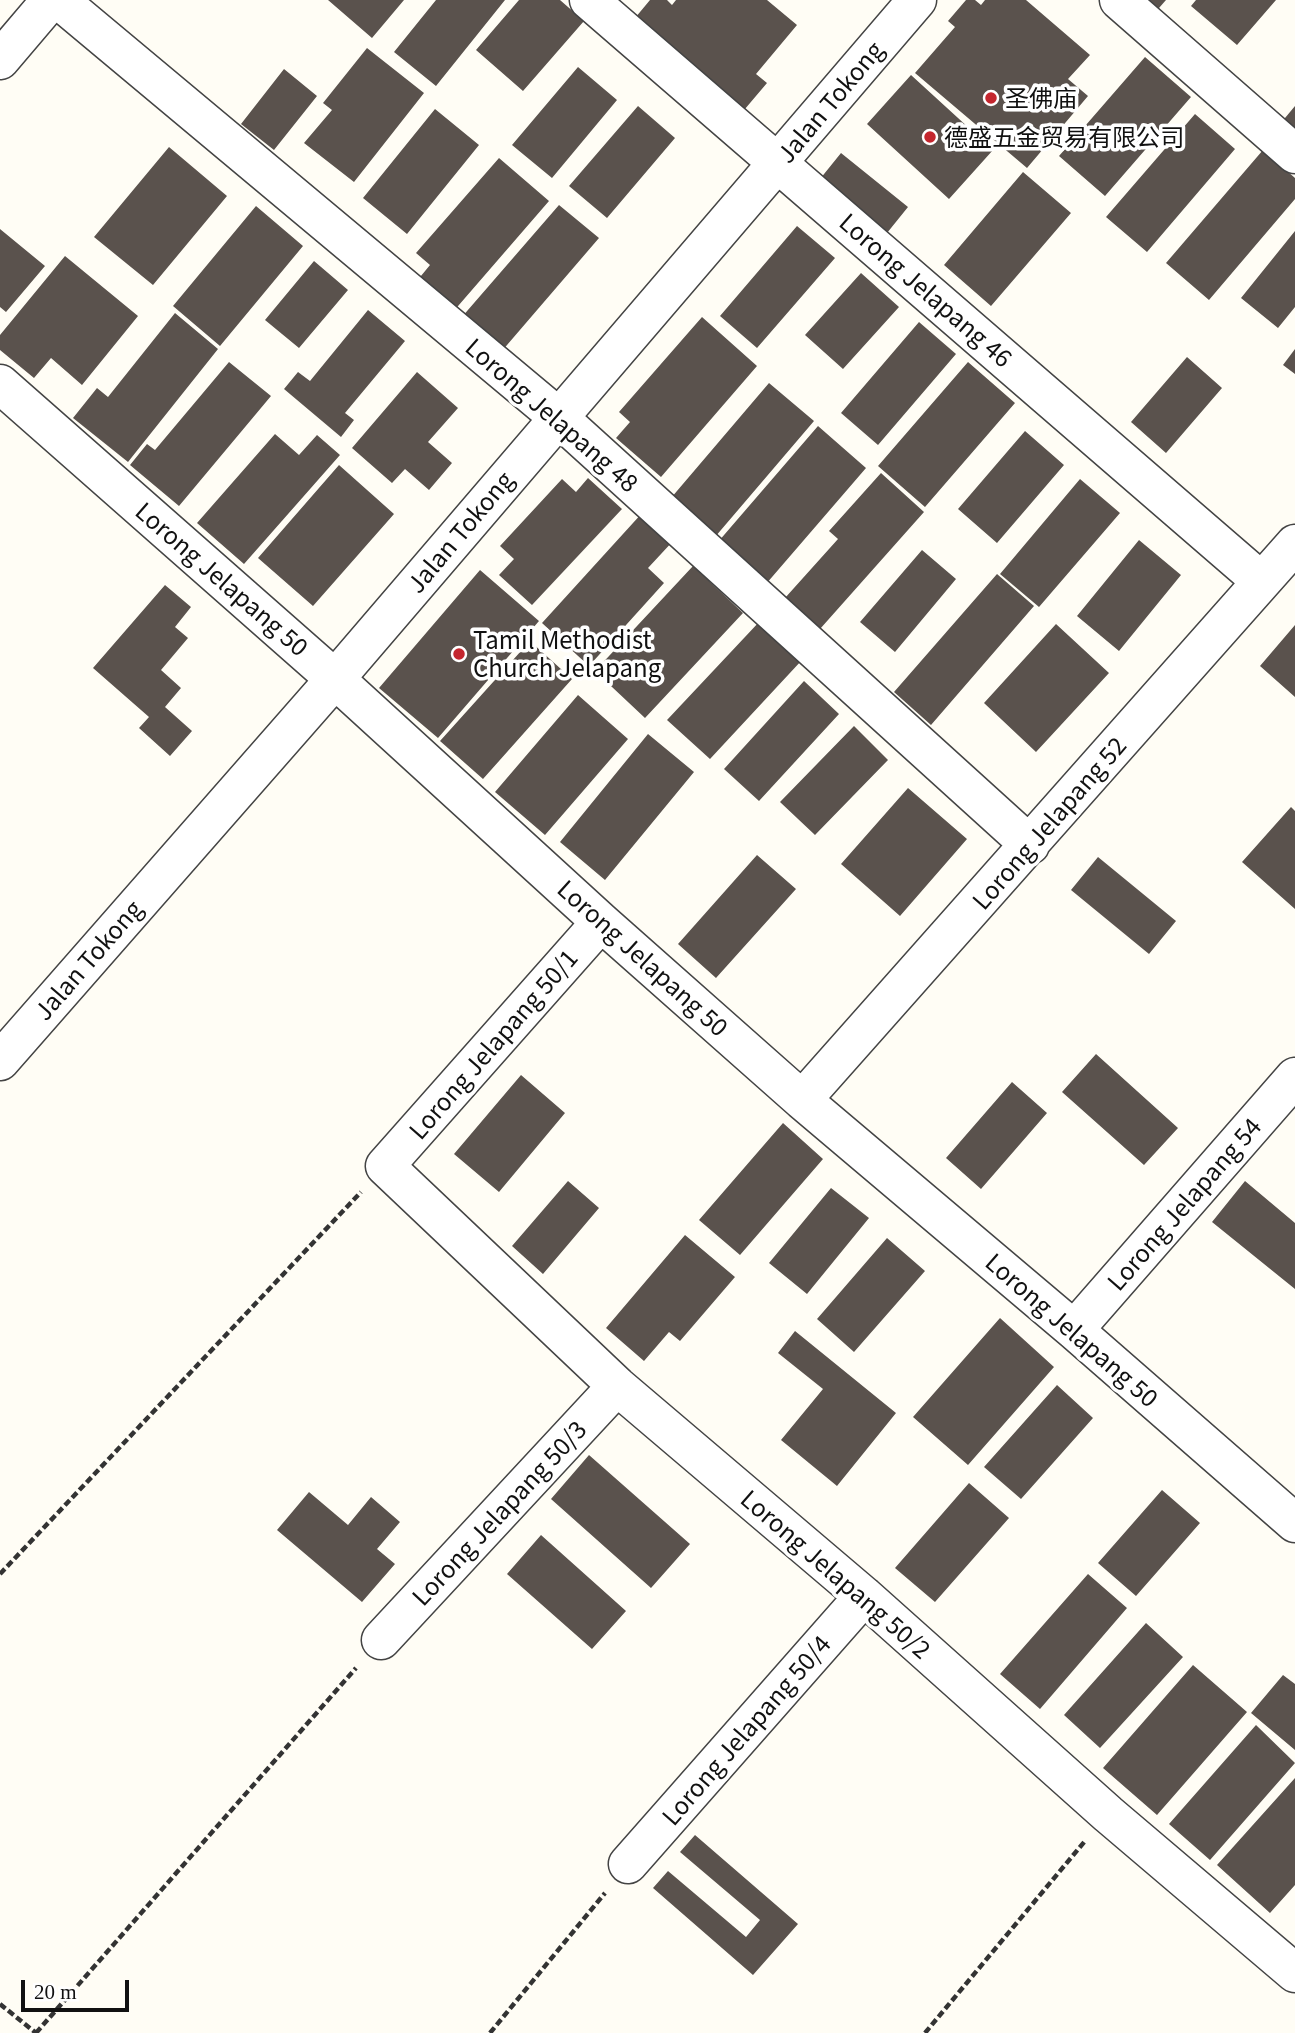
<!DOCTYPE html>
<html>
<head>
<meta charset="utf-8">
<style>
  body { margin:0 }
  #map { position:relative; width:1295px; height:2033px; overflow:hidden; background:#fffdf5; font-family:Georgia,serif }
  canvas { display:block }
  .scale { position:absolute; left:21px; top:1980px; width:108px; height:32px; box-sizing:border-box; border:4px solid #111; border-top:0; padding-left:9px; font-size:21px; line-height:24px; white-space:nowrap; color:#111; -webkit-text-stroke:5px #fff; paint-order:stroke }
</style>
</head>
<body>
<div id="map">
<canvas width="1295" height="2033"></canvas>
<div class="scale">20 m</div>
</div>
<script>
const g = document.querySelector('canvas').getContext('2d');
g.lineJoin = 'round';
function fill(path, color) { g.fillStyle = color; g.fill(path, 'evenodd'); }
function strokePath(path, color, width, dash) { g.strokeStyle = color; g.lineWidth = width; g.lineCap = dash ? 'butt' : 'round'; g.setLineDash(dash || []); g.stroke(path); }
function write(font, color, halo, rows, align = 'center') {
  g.font = font + ' Georgia,"Noto Sans SC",serif'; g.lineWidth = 7; g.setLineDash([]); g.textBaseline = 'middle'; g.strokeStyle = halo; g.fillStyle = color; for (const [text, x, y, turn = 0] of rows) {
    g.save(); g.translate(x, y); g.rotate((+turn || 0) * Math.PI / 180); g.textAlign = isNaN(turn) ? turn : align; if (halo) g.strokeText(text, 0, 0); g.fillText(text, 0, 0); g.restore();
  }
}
fill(new Path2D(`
  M328 0H404L372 38Z
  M436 0H505L436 86 394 52Z
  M519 0H560L584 21 523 91 476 50Z
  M650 0H667L672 5 676 0H767L797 25 756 74 767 83 739 116 630 24Z
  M966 0H975L981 5 985 0H1026L1090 55 1068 79 1088 96 1027 168 915 73 955 27 948 21Z
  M1133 0H1166L1152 16Z
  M1196 0H1276L1237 45 1191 6Z
  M367 48 424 93 354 182 304 143 332 110 323 103Z
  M1145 57 1191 97 1105 196 1059 156Z
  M578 67 617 100 552 178 512 145Z
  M284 69 317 96 274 150 241 124Z
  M911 75 993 150 949 199 867 124Z
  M638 106 675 138 607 218 569 186Z
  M1295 106V137L1280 124Z
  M435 109 479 145 407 234 363 198Z
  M1195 114 1235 149 1147 252 1106 217Z
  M169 147 227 196 153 285 94 237Z
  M1263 150 1295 178V199L1209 300 1166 263Z
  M841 153 908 207 887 233 820 179Z
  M499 158 549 201 452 313 416 282 430 265 416 253Z
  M1023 172 1071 213 991 306 944 265Z
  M559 205 599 238 501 352 461 318Z
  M256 206 303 246 220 346 173 306Z
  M797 226 835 258 757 348 720 316Z
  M0 229 45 266 6 312 0 307Z
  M1295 231V307L1278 328 1241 298Z
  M65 256 138 316 82 385 51 358 34 378 0 350V335Z
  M314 261 348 290 299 348 265 320Z
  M861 273 899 307 843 369 805 335Z
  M368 310 405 341 345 413 354 420 341 437 284 389 298 372 310 381Z
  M175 313 218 349 128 462 73 418 97 388 108 397Z
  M702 317 757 366 661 477 616 438 630 422 619 412Z
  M919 322 956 354 878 445 841 413Z
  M1295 349V374L1283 365Z
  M1187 357 1222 388 1166 453 1131 422Z
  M229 362 271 396 179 506 130 465 147 444 155 450Z
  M968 362 1015 403 925 507 878 466Z
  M417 372 458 408 428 442 452 463 429 490 405 469 392 483 352 448Z
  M769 383 814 421 715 537 671 498Z
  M818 426 866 468 766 584 718 542Z
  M1025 431 1064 465 997 543 958 509Z
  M275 434 299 455 317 435 340 455 244 564 197 523Z
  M339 465 394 514 313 606 258 558Z
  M881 473 924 512 820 629 785 598 838 539 829 531Z
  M588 478 622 509 532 605 499 575 514 559 500 546 562 479 576 492Z
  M1080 479 1120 513 1039 607 1000 574Z
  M643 512 674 540 648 568 664 583 589 666 542 623Z
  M1139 540 1181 575 1119 651 1077 616Z
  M922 550 956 579 895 652 860 622Z
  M693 566 743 613 645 718 595 671Z
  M480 570 539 621 438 738 379 688Z
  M997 574 1034 606 931 725 894 692Z
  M165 585 191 607 175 627 188 638 161 670 181 688 165 707 192 731 170 756 139 728 149 717 93 668Z
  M760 621 802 660 710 759 667 720Z
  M1056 624 1109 673 1036 752 984 703Z
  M1295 625V697L1260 666Z
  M530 641 572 679 483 779 440 741Z
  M804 681 839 714 759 801 724 769Z
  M578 695 628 739 545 835 495 792Z
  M854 726 888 760 815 835 780 802Z
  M648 734 694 772 605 880 560 842Z
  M908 788 967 839 900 916 841 864Z
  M1291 807 1295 811V909L1242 862Z
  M757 855 796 889 716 978 678 944Z
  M1098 857 1176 921 1149 954 1071 890Z
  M1096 1054 1178 1128 1144 1165 1062 1092Z
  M521 1075 565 1113 499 1192 454 1154Z
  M1012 1082 1047 1113 981 1189 946 1158Z
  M783 1123 823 1159 740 1255 699 1220Z
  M568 1181 599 1208 543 1274 512 1246Z
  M1245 1181 1295 1223V1289L1212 1222Z
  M831 1188 869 1218 807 1294 769 1263Z
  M685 1235 735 1277 680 1341 669 1332 644 1361 606 1328Z
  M887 1238 925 1271 854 1352 817 1319Z
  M1000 1318 1054 1367 968 1465 913 1417Z
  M795 1331 896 1413 837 1486 781 1440 823 1389 778 1353Z
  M1057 1385 1093 1418 1021 1499 984 1467Z
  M589 1455 690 1544 651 1588 551 1499Z
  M969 1483 1009 1518 935 1602 895 1568Z
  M1162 1490 1200 1523 1136 1596 1098 1563Z
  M309 1492 348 1525 371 1497 400 1522 377 1549 395 1564 362 1602 277 1530Z
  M541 1535 626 1611 592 1649 507 1574Z
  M1088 1574 1127 1608 1040 1709 1000 1674Z
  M1146 1623 1183 1657 1100 1748 1064 1715Z
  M1193 1665 1247 1712 1157 1815 1103 1768Z
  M1283 1675 1295 1684V1750L1251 1713Z
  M1256 1725 1295 1763 1210 1860 1169 1824Z
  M1295 1778V1885L1270 1913 1217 1865Z
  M695 1835 798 1924 753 1975 653 1888 668 1871 746 1937 760 1920 680 1852Z`), '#5a524d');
const minor = new Path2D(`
  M59 0 558 417 1030 845
  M589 0 1261 581
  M1119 0 1295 154
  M0 60 51 0
  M0 384 335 679 601 922 802 1100 1074 1330 1295 1523
  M601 922 385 1166 617 1386 864 1596 1108 1814 1295 1973
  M0 1061 335 679 917 0
  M802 1100 1295 544
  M1074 1330 1295 1077
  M381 1640 617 1386
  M628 1864 864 1596`);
strokePath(minor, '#444', 41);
strokePath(new Path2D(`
  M0 1574 361 1192
  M0 2004 36 2033
  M36 2033 356 1668
  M490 2033 605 1893
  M925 2033 1085 1841`), '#333', 4.5, [7, 3.5]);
strokePath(minor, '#fff', 38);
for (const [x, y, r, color] of [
  [991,98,7,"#c4262e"],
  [930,137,7,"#c4262e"],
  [459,654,7,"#c4262e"]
]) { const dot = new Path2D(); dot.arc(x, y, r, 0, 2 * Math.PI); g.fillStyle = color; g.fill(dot); strokePath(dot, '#fff', 2.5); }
write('24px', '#111', '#fff', [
  ["圣佛庙",1005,98],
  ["德盛五金贸易有限公司",944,137],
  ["Tamil Methodist",473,640],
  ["Church Jelapang",473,668]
], 'left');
write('24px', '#111', '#fff', [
  ["Jalan Tokong",830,102,-50],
  ["Lorong Jelapang 46",926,290,41],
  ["Lorong Jelapang 48",552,415,41],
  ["Jalan Tokong",460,532,-50],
  ["Lorong Jelapang 50",222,579,41],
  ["Lorong Jelapang 52",1049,823,-49],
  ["Lorong Jelapang 50",643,958,42],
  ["Jalan Tokong",88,960,-49],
  ["Lorong Jelapang 50/1",493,1044,-49],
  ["Lorong Jelapang 54",1184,1204,-49],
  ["Lorong Jelapang 50",1072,1330,41],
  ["Lorong Jelapang 50/3",499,1513,-47],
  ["Lorong Jelapang 50/2",836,1574,41],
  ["Lorong Jelapang 50/4",746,1730,-49]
]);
</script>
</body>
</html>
